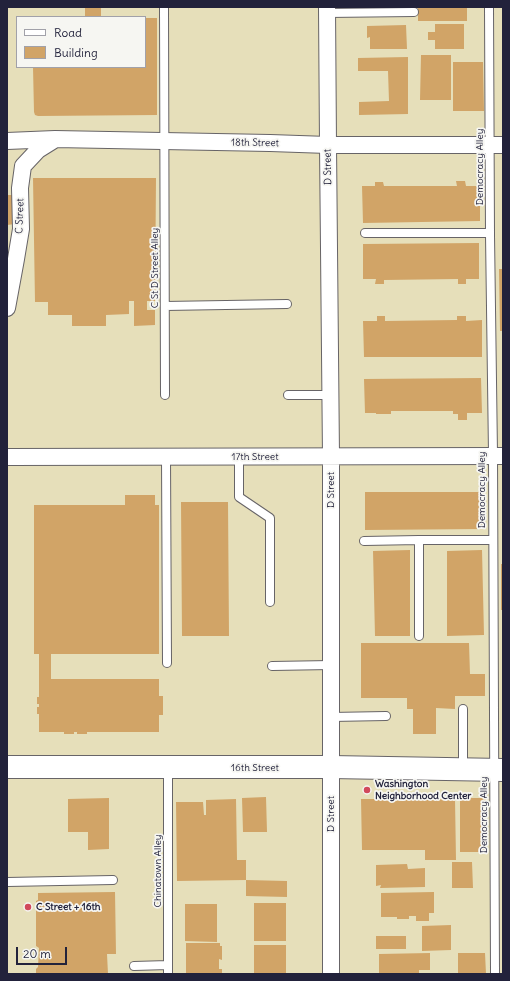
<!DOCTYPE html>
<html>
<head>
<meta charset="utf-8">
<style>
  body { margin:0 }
  #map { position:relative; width:510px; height:981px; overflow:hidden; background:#e6dfba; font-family:Delius,sans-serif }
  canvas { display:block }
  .frame { position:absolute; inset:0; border:8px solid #22223b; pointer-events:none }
  .legend { position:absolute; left:16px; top:16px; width:130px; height:52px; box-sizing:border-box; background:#f6f6f2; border:1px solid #a1a1a9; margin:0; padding:5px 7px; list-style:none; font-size:12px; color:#22223b }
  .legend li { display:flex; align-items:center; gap:8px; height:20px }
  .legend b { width:20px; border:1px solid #a1a1a9 }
  .scale { position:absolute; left:16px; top:947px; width:51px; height:18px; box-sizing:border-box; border:2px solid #22223b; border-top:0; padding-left:5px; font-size:12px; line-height:14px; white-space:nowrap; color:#22223b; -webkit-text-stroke:3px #f6f6f2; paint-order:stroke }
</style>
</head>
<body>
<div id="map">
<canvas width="510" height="981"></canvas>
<div class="frame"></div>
<ul class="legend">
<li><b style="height:5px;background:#fff"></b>Road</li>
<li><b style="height:11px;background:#d1a467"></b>Building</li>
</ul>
<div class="scale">20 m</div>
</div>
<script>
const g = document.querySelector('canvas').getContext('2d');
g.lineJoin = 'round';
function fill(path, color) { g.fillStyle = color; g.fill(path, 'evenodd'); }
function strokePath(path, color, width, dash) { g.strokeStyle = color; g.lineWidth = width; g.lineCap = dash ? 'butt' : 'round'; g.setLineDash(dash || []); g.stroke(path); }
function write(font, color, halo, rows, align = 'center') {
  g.font = font + ' Delius,sans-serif'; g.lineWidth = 3.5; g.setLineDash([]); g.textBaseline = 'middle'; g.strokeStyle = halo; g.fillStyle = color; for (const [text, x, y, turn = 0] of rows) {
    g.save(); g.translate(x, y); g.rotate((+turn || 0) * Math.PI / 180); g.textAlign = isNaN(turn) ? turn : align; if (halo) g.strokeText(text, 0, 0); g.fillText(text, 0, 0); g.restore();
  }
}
fill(new Path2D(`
  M85 7H101V17H85Z
  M418 7H467V21H418Z
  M145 18H157V115L38 116 35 115 34 112 33 67H145Z
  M435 24H464V49H435V40H428V32H435Z
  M406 25 407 49H370V37L367 38V26Z
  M421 55H451V100H420Z
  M408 57V114L359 115V102L389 101 388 71H358V58Z
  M453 62H483L484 111H453Z
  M33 178H156L155 301H147V310H155V325L134 326V301H129V314L106 315V326H72V315H48V302H35Z
  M456 181H465L466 186H480V221L363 223 362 186H375V182H383L384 186H457Z
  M7 195H15V224L7 225Z
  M479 243V279H466V284H458V279L384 280V284H375L376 279H363V244Z
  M499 269H503V331H500Z
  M377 316H385V321L457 320V316H466V321L482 320V357H364L363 321H377Z
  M481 378 482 413H467V420H458V414H453V411H391V414H376V413H365L364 379Z
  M365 492H484L483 529 365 530Z
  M125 495H155V505H159V654H51V679H159V696H163V715H159V732H87V734H77V732H74V734H64V732H39V714H37V707H39V704H37V697H39V654H34V505H125Z
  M181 502H228L229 636H182Z
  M410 550V636H375L373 551Z
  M482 550 484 635 447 636V551Z
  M501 564H503V610H501Z
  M361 643H469L470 674H485V696H455V709L436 708V734H413V709H407V698H361Z
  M266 797 267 832H243L242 798Z
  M109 798V849L88 850V832H68V799Z
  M460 798H486L487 852H460Z
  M236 799 237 860H246V880L177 881 176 802H203L204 815H206V800Z
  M361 799H455L456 860H425V850H362Z
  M452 862H472L473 888H452Z
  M407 864 408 869 425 868V887L380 888 381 885 376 886V865Z
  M246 880 287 881V897L246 896Z
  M115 892 116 954H107L108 974H36V969L38 967 39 948 36 946V901L38 900V893Z
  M434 892V913H429V921H416V916H409V919H397V917H381V893Z
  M254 903H286V941H254Z
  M185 904H217V942L185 941Z
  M451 925V950L422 951V926Z
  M376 936H406V949H376Z
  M186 943H220V946H222V960L219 959V969H222V974H186Z
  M254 945H286V974H254Z
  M430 953V970H419V974H379V954Z
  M458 953H485L486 974H458Z`), '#d1a467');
const service = new Path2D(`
  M164 7 165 395
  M489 7C490 83 489 159 490 235 491 308 492 381 493 454 494 627 494 801 495 974
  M327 13 414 12
  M365 233H490
  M165 306 287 304
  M288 395H330
  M166 457 167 663
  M239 457V497L270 518V602
  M364 541 419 540
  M419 636V540H492
  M272 666 331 665
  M463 709V769
  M331 717 386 716
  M168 768V974
  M7 882 113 880
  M134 966 168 965`);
const minor = new Path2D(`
  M327 7 328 145 331 457V974
  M7 141 55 139 270 143 328 145H503
  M7 308 16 259 21 229 20 188 23 166 38 150 54 140
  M7 457 503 456`);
const primary = new Path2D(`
  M7 767H331L503 770`);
strokePath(service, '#676467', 10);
strokePath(minor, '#676467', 18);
strokePath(primary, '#676467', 24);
strokePath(service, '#fff', 8);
strokePath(minor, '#fff', 16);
strokePath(primary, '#fff', 22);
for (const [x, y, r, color] of [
  [367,790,4,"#d1495b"],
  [28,907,4,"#d1495b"]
]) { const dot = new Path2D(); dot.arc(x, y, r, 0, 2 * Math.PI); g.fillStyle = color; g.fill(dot); strokePath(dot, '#f6f6f2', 1.5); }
write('10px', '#22223b', '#f6f6f2', [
  ["18th Street",255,143,1],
  ["D Street",328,167,-91],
  ["Democracy Alley",480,167,-90],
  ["C Street",20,216,-88],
  ["C St D Street Alley",155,268,-90],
  ["17th Street",255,457],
  ["D Street",331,490,-90],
  ["Democracy Alley",482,490,-90],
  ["16th Street",255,768],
  ["D Street",331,814,-90],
  ["Democracy Alley",484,815,-90],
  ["Chinatown Alley",158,871,-90]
]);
write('bold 10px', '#22223b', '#f6f6f2', [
  ["Washington",375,784],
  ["Neighborhood Center",375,796],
  ["C Street + 16th",36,907]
], 'left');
</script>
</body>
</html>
